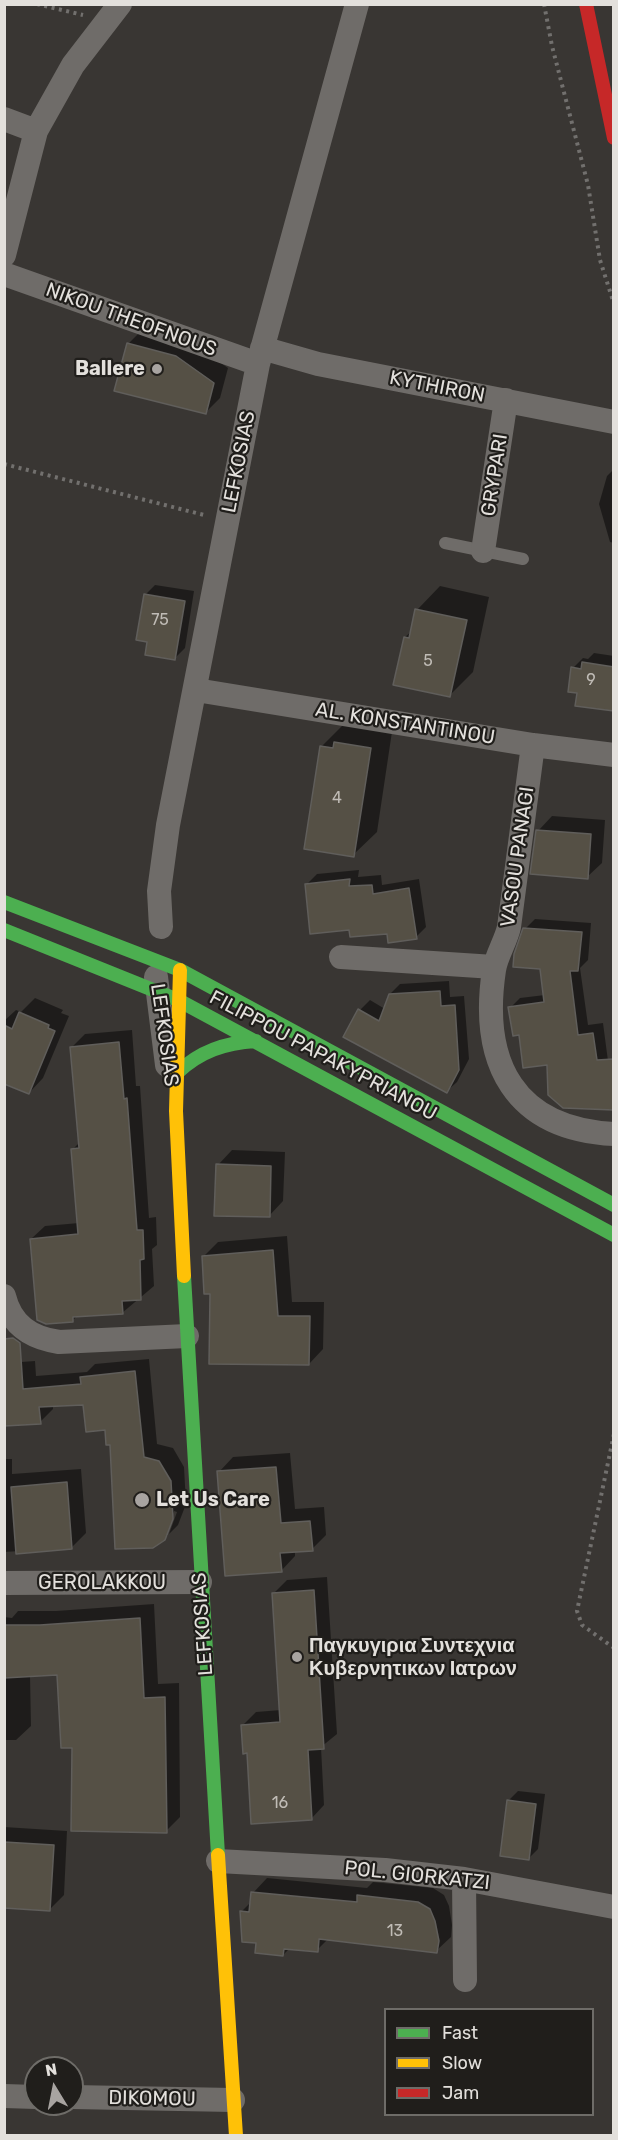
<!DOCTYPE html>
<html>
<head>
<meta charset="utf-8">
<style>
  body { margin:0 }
  #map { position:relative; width:618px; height:2140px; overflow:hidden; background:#393633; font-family:Rubik,sans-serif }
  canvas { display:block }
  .frame { position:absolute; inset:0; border:6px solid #e3e0dc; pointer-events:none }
  .legend { position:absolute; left:384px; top:2008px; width:210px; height:108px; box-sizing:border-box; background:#201e1b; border:2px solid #6e6c68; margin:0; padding:8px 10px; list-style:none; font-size:18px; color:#e3e0dc }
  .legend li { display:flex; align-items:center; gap:12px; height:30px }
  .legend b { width:30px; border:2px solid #6e6c68 }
  .north { position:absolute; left:24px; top:2056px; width:60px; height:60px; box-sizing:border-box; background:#201e1b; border:2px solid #6e6c68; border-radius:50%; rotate:350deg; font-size:16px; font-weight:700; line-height:24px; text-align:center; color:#e3e0dc }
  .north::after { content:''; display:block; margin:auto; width:21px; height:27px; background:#a8a4a1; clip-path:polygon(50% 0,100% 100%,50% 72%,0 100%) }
</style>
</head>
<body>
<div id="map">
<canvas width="618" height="2140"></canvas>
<div class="frame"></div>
<ul class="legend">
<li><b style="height:8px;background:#4caf50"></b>Fast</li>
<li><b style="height:8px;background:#ffc107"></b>Slow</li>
<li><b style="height:8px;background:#c62828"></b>Jam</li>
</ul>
<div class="north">N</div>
</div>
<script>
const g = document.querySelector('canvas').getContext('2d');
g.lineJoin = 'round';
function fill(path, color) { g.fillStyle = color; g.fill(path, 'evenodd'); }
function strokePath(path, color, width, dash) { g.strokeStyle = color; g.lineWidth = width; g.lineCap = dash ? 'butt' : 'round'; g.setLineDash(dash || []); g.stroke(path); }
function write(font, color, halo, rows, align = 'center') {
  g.font = font + ' Rubik,sans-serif'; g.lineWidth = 4.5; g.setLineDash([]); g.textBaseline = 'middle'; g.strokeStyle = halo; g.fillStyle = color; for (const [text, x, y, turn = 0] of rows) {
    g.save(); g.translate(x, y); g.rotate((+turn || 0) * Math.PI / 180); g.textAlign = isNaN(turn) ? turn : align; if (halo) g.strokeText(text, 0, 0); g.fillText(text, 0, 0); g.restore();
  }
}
fill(new Path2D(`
  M142 330 191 342 228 368 220 398 205 413 128 344Z
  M614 469V543L610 542 599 504 607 476Z
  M155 585 194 591 185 648 175 658 149 640 145 595Z
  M440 586 489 597 473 672 450 695 405 637 412 631 417 610Z
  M594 653 614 656V710L579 692 573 668 583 658 588 659Z
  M345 723 393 725 377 832 353 855 322 746Z
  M552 816 605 820 602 863 587 877 538 831Z
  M359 870 358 877 381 875 382 885 419 879 426 927 416 937 351 928 307 884 317 874Z
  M535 919 591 923 588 960 580 968 588 1025 603 1023 613 1099 548 1063 520 1033 510 1008 520 998 545 995 541 967 525 929Z
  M449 981 450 997 464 996 469 1059 457 1082 447 1091 360 1010 370 1000 385 1009 390 994 400 984Z
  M35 998 63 1010 61 1013 69 1016 43 1078 29 1093 4 1085V1021L16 1010 21 1012Z
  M132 1030 136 1086H140L149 1218 156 1217 157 1245 152 1249 154 1286 122 1313 78 1315 73 1320 31 1239 45 1226 79 1223 73 1149 80 1142 71 1048 85 1034Z
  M232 1150 285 1152 283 1201 269 1216 218 1165Z
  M287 1236 292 1302H324L323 1349 309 1364 211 1292 204 1256 218 1242Z
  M149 1359 157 1444 173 1448 184 1467 186 1504 178 1525 169 1534 177 1512 174 1511 165 1535H168L164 1539 106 1428 84 1403 53 1405V1409L40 1422 7 1363 35 1361 36 1376 87 1372 95 1364Z
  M290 1453 295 1509 324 1507 326 1535 312 1549 295 1550V1556L281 1571 219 1472 233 1457Z
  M4 1459H12V1474L81 1469 86 1533 71 1548 4 1552Z
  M327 1577 337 1734 321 1747 324 1805 311 1819 249 1752 243 1725 256 1712 281 1710 274 1593 287 1580Z
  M154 1604 158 1684 179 1683 180 1817 166 1831 59 1673 30 1675 31 1726 16 1740H4V1617L12 1618 18 1611H56Z
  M518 1791 545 1794 538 1849 529 1858 508 1801Z
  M4 1827 67 1831 64 1895 50 1909 4 1907Z
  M267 1878 367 1888 373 1882 433 1888 444 1895 449 1906 452 1925 451 1937 436 1951 328 1939 317 1950 290 1948 283 1955 257 1942 242 1911 252 1901 253 1893Z`), '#0007');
const building = new Path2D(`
  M127 343 176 356 214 383 206 414 114 391Z
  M144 594 185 601 175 660 145 655 147 642 136 640Z
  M415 609 467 620 450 697 393 685 404 637 409 638Z
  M582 662 614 667V711L575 706 577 693 568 692 571 667 581 669Z
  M334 742 371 748 354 857 304 849 320 746 333 748Z
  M536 830 591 834 588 879 530 874Z
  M350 879 349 886 372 885 373 894 409 888 417 939 388 943 387 934 350 937 349 930 310 934 305 884Z
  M523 928 582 932 578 971H570L578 1035 593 1033 597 1060 614 1059V1110L563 1108 548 1095 547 1065 523 1068 519 1035 513 1036 508 1007 544 1002 540 969 513 967 514 954Z
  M440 991 441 1006 455 1005 459 1070 447 1093 343 1037 358 1009 379 1021 389 994Z
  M19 1012 49 1025 48 1028 55 1031 29 1094 4 1084V1025L12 1029Z
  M119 1042 124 1099 127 1098 137 1230H143L144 1259 140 1260 141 1300 122 1301 123 1314 73 1317V1322L46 1324 37 1320 30 1239 78 1234 71 1149 79 1148 70 1047Z
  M216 1164 271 1166 270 1217 214 1216Z
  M273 1250 278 1316H310L309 1365 209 1364 210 1294H204L202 1256Z
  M13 1338 20 1343 23 1389 81 1384 80 1377 135 1371 144 1457 159 1461 171 1481 173 1519 165 1540 153 1548 115 1549 110 1445H106L105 1430 86 1432 83 1405 39 1407 41 1424 4 1426V1339Z
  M276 1467 281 1523 310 1521 313 1551 280 1553 282 1572 225 1576 217 1471Z
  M67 1482 72 1549 16 1554 11 1487Z
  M314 1590 324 1749 308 1750 312 1820 251 1824 247 1753 243 1754 241 1725 280 1722 272 1593Z
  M140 1618 144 1698 165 1697 167 1833 71 1831 72 1748H61L57 1675 4 1678V1625H40Z
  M507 1800 536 1804 529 1860 500 1856Z
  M4 1842 54 1845 50 1911 4 1908Z
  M251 1892 357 1902V1895L418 1902 430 1909 435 1921 439 1941 437 1953 319 1939 318 1952 284 1949 283 1956 255 1953 256 1943 242 1942 240 1911 249 1912Z`);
fill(building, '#555045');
strokePath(building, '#605e5b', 1.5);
strokePath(new Path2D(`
  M37 4 83 15
  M544 4 552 46 588 185 600 260 614 304
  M4 464 204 515
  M614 1434 577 1611 582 1625 614 1648`), '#72706e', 4, [3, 4.5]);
strokePath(new Path2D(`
  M445 543 523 559`), '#6f6c69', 12);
strokePath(new Path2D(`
  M4 119 36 131
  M4 255 36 131 73 65 120 4
  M4 274 258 364
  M262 348 318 364 614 422
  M483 551 506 400
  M196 690 533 745 614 755
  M533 745 509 927C506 941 496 956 494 970 480 1063 514 1129 614 1134
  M161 927 159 891 168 825 258 364 357 4
  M341 957 494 967
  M156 977 167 1065
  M4 1296C11 1325 31 1338 59 1342L187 1336
  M4 1583 200 1582
  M218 1861 385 1870 464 1879 614 1907
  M464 1879 465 1980
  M4 2096 36 2097
  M72 2097 233 2100`), '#6f6c69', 24);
strokePath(new Path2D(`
  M4 902 180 970 614 1205
  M4 930 178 1000 614 1235
  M177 1073C200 1051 225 1043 256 1041
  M184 1276 218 1855`), '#4caf50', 14);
strokePath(new Path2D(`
  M180 970 176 1111 184 1276
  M218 1855 236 2136`), '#ffc107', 14);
strokePath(new Path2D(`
  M586 4 614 138`), '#c62828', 14);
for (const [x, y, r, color] of [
  [157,369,6,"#a8a4a1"],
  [142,1500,8,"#a8a4a1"],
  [297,1657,6,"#a8a4a1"]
]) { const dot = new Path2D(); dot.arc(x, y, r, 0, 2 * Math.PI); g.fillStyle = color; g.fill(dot); strokePath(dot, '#201e1b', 2); }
write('16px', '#c0bcb6', null, [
  ["75",160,620],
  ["5",428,661],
  ["9",591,680],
  ["4",337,798],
  ["16",280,1803],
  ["13",395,1931]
]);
write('20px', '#e3e0dc', '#201e1b', [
  ["NIKOU THEOFNOUS",131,320,20],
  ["KYTHIRON",437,387,11],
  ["LEFKOSIAS",239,462,-79],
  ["GRYPARI",495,475,-81],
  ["AL. KONSTANTINOU",405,724,9],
  ["VASOU PANAGI",518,857,-82],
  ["LEFKOSIAS",164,1035,82],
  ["FILIPPOU PAPAKYPRIANOU",323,1056,28],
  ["GEROLAKKOU",102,1583],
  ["LEFKOSIAS",203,1624,-94],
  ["POL. GIORKATZI",417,1876,6],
  ["DIKOMOU",152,2099,1]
]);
write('bold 20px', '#e3e0dc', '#201e1b', [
  ["Ballere",145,369,"right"],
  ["Let Us Care",156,1500],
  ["Παγκυγιρια Συντεχνια",309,1646],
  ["Κυβερνητικων Ιατρων",309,1669]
], 'left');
</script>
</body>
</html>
